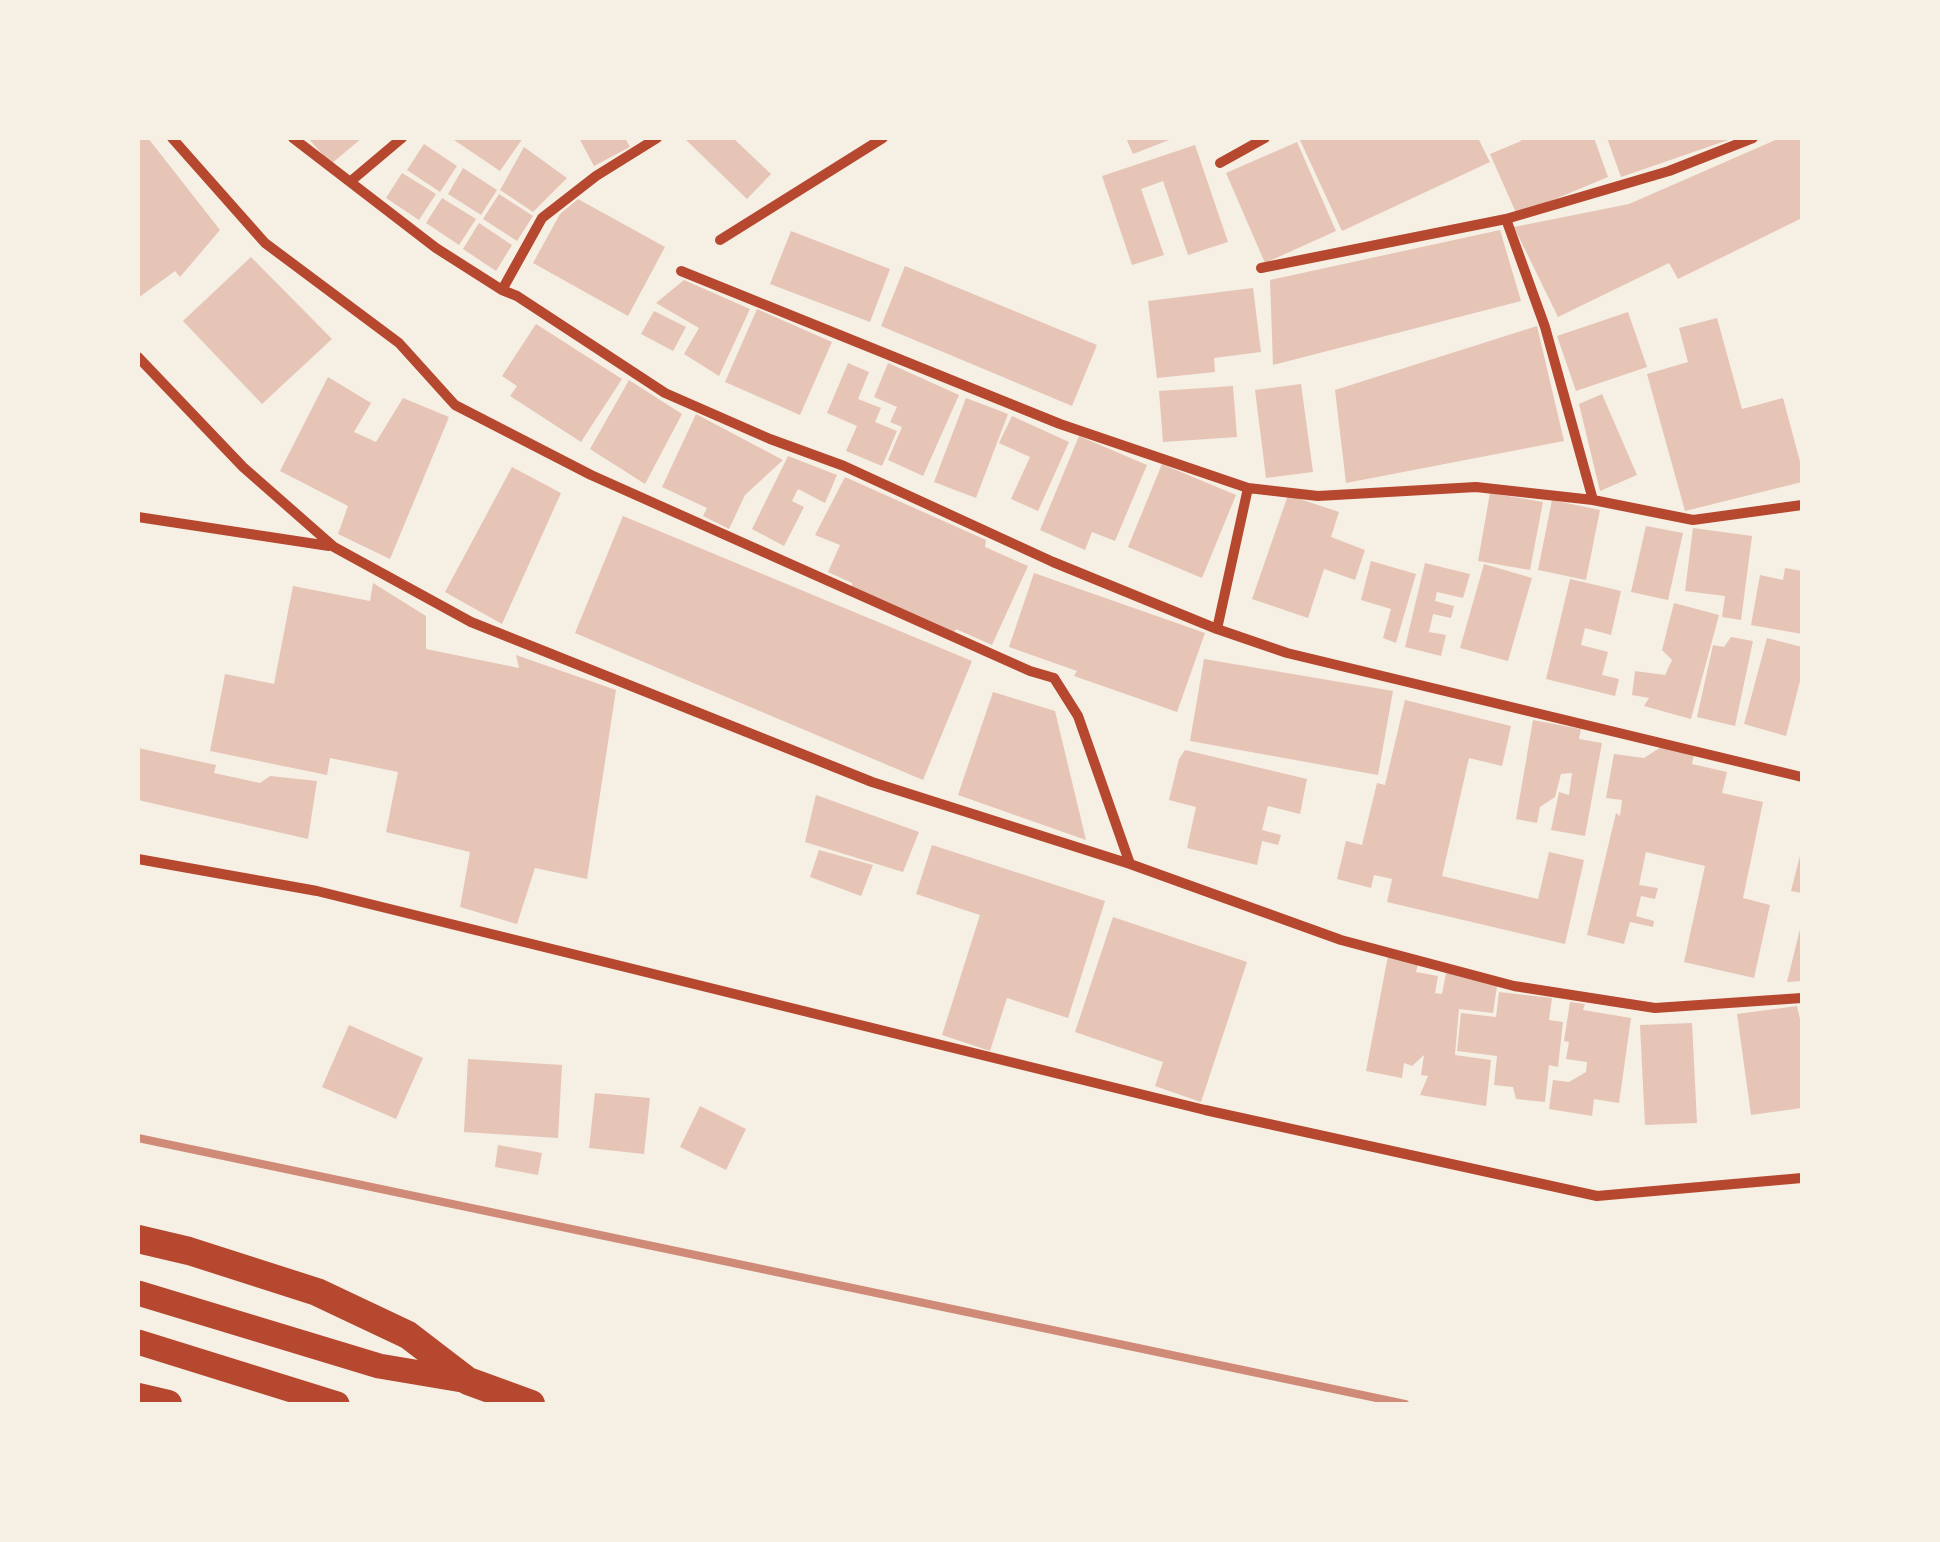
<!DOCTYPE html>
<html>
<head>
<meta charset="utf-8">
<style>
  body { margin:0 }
  #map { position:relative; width:1940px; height:1542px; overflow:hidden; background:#f6efe4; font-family:"Zilla Slab",serif }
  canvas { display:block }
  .frame { position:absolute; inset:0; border:140px solid #f6efe4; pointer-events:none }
</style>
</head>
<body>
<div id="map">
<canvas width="1940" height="1542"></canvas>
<div class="frame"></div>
</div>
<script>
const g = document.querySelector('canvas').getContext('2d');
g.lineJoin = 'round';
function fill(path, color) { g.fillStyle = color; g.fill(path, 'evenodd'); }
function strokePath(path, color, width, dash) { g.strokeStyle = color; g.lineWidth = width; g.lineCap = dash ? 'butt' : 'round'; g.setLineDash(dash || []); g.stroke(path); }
fill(new Path2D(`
  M138 138H148L220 230 180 277 175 271 138 298Z
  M308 138H362L331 164Z
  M451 138H523L500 171Z
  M579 138H625L630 147 594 166Z
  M684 138H733L771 174 747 199Z
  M1126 138H1174L1133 154Z
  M1299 138H1478L1490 162 1342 231Z
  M1520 138H1594L1608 177 1517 215 1490 154 1521 141Z
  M1607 138H1734L1621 177Z
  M1780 138H1802V218L1678 279 1669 263 1558 317 1514 227 1629 204Z
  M1297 142 1336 231 1265 263 1226 173Z
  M424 144 457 166 440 192 407 170Z
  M1195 145 1228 242 1188 255 1163 181 1141 189 1164 255 1132 265 1102 176Z
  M524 147 567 178 533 212 500 190Z
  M463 168 497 190 481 215 448 194Z
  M402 173 436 194 419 220 386 198Z
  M499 194 533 216 517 241 483 219Z
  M442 198 476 219 459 245 426 223Z
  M578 199 665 247 628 316 533 263 560 214Z
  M479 223 512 245 496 271 463 249Z
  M1500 230 1521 301 1273 365 1270 280Z
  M791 231 890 269 870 322 770 284Z
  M251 257 332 339 262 404 183 321Z
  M905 266 1097 345 1072 406 881 326Z
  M684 280 750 309 719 376 684 354 699 328 656 303Z
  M1253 288 1261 352 1214 358 1215 372 1157 378 1148 301Z
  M757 309 832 342 800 415 725 382Z
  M654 311 686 327 673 351 641 334Z
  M1628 312 1647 367 1576 391 1557 336Z
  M1717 318 1742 409 1783 398 1802 469V482L1685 511 1647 374 1688 362 1679 328Z
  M536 324 622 379 581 442 510 396 517 386 502 376Z
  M1537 326 1564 441 1346 483 1335 390Z
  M848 363 869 372 858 399 881 408 875 422 897 431 882 466 846 451 857 426 827 413Z
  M888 363 959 395 923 476 888 460 902 427 890 422 897 407 874 397Z
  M328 377 371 403 354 432 376 442 403 398 449 417 390 559 338 534 348 506 280 471Z
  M629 380 682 414 645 484 590 449Z
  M1301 384 1313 472 1266 478 1255 390Z
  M1233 386 1237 437 1163 442 1159 391Z
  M1602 394 1637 475 1600 491 1579 404Z
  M966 398 1008 414 976 498 934 482Z
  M696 414 783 460 745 495 729 529 703 516 707 508 662 487Z
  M1012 416 1069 442 1038 511 1011 499 1030 457 999 443Z
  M1079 436 1147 465 1115 541 1092 532 1085 550 1040 530Z
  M788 456 837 475 825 503 798 489 792 501 804 507 784 546 752 529Z
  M1162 464 1236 495 1202 578 1128 547Z
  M512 467 561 493 502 624 445 592Z
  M845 477 986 540 985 547 1028 566 992 645 956 629 953 635 852 588V583L828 572 840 545 815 535Z
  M1490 493 1543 502 1530 570 1478 561Z
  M1288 495 1339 512 1331 537 1365 550 1355 580 1324 569 1308 618 1252 599Z
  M1552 500 1600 510 1586 580 1538 570Z
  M623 516 972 661 923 780 575 633Z
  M1646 526 1683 533 1668 600 1631 592Z
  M1693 528 1752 536 1741 620 1722 617 1725 596 1685 591Z
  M1371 561 1416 574 1396 643 1383 638 1391 609 1361 600Z
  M1425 563 1470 574 1463 598 1437 592 1435 601 1454 606 1451 618 1433 614 1429 632 1446 635 1441 656 1405 647Z
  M1484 564 1532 578 1508 661 1460 648Z
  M1785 568 1802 571V634L1751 625 1760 575 1783 580Z
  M1034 573 1205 633 1177 712 1074 676 1077 671 1009 647Z
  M1570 579 1621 591 1611 635 1585 628 1581 645 1608 652 1602 675 1619 679 1615 696 1546 679Z
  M373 583 426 616V649L519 668 516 655 616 690 587 879 535 868 517 924 460 907 470 852 386 832 398 772 330 758 327 775 210 751 225 674 274 684 293 586 370 601Z
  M1674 603 1719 615 1691 719 1644 706 1649 698 1632 695 1635 671 1665 675 1672 660 1662 650Z
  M1731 637 1753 641 1735 726 1697 717 1713 645 1724 647Z
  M1767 638 1802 647V673L1786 736 1744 724Z
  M1204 659 1393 691 1378 775 1190 741Z
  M993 692 1055 711 1086 840 958 795Z
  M1405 700 1511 726 1502 766 1469 758 1442 876 1538 899 1549 852 1584 860 1565 944 1387 902 1392 879 1374 875 1371 888 1337 879 1346 841 1362 845 1377 783 1385 785Z
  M1533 720 1581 729 1579 739 1602 743 1585 836 1551 830 1559 792 1569 795 1572 773 1561 774 1555 797 1540 807 1537 823 1516 819Z
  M1661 747 1694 754 1692 764 1727 772 1722 793 1763 802 1743 898 1770 905 1754 978 1684 962 1705 866 1646 852 1639 885 1658 888 1655 899 1641 896 1636 916 1654 921 1653 927 1630 922 1624 944 1587 935 1616 813 1620 816 1622 800 1606 798 1614 754 1644 758Z
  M138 748 216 765 214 773 260 783 270 776 317 781 308 839 138 800Z
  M1185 750 1307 779 1300 814 1268 806 1262 830 1281 835 1278 845 1262 841 1257 865 1187 848 1196 807 1169 800 1179 759Z
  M816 795 919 832 903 872 805 842Z
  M932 845 1105 901 1068 1018 1007 998 990 1051 942 1035 980 915 916 894Z
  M819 850 873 865 861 896 810 877Z
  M1801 852H1802V893L1791 891Z
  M1113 917 1247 962 1201 1102 1155 1086 1163 1062 1075 1032Z
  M1801 925 1802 981 1787 982Z
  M1388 956 1418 964 1416 972 1438 976 1435 993 1442 994 1446 973 1497 986 1493 1013 1459 1009 1455 1055 1491 1060 1486 1106 1420 1095 1428 1076 1421 1075 1424 1055 1412 1066 1404 1063 1402 1078 1366 1071Z
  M1499 992 1552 998 1549 1020 1563 1022 1558 1067 1549 1065 1545 1102 1516 1099 1513 1087 1494 1085 1497 1056 1457 1051 1461 1013 1496 1017Z
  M1570 1002 1585 1004 1583 1010 1631 1018 1619 1103 1594 1099 1592 1116 1549 1109 1553 1080 1569 1082 1586 1072 1587 1062 1566 1059 1569 1042 1564 1041Z
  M1797 1006 1800 1019 1802 1018V1108L1751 1115 1737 1014Z
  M1692 1023 1697 1123 1645 1125 1640 1025Z
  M349 1025 423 1058 396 1119 322 1087Z
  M468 1059 562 1065 558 1138 464 1132Z
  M595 1093 650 1098 644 1154 589 1148Z
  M700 1106 746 1129 726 1170 680 1147Z
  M498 1145 542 1153 538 1175 495 1167Z`), '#e6c5b7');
strokePath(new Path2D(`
  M172 138 265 243 399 343 455 405 591 475 1030 671 1054 678 1078 716 1130 864
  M293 138 436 248 502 290 517 296 665 393 770 439 844 466 1053 562 1217 629 1287 653 1802 777
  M1220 163 1265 138
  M351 181 402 138
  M1506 219 1545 327 1593 500
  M720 240 883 138
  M1261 268 1506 219 1669 171 1753 138
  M681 271 1060 424 1248 488 1318 496 1476 487 1593 500 1693 520 1802 505
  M502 290 542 218 596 176 657 138
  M138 357 243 467 334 547 471 622 872 782 1130 864 1341 940 1514 986 1655 1008 1802 998
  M138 517 329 546
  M1217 629 1248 488
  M138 859 317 891 1205 1110 1597 1196 1802 1178`), '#b5482f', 10);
strokePath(new Path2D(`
  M138 1293 379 1366 468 1381
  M138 1342 337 1404`), '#b5482f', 25);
strokePath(new Path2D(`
  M138 1239 189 1251 317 1292 408 1335 468 1381 531 1404
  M138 1397 168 1404`), '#b5482f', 28);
strokePath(new Path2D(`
  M138 1138 1405 1404`), '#cf8b77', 8);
</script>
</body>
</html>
